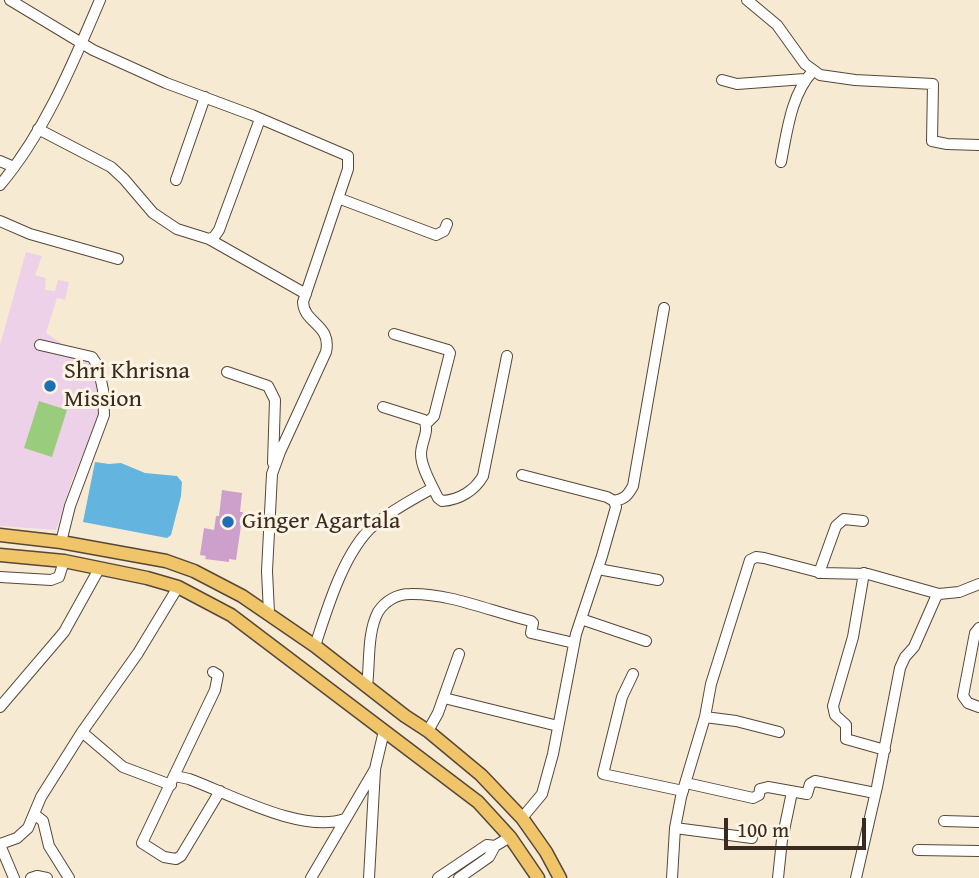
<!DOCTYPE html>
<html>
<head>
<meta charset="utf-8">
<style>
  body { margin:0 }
  #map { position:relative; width:979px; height:878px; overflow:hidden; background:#f7ead3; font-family:"Gentium Book Plus",serif }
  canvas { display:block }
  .scale { position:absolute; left:724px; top:818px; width:142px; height:32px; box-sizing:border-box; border:4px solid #3b2a1e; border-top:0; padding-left:9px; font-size:21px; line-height:24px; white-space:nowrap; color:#3b2a1e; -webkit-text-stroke:5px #fcf5e5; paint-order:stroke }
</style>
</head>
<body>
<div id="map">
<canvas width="979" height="878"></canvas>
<div class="scale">100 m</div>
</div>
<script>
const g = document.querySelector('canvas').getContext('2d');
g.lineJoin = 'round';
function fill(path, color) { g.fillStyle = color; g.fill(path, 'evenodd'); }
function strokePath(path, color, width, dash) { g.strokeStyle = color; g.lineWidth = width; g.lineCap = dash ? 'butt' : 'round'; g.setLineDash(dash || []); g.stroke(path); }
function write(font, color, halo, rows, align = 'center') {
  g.font = font + ' "Gentium Book Plus",serif'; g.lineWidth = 6; g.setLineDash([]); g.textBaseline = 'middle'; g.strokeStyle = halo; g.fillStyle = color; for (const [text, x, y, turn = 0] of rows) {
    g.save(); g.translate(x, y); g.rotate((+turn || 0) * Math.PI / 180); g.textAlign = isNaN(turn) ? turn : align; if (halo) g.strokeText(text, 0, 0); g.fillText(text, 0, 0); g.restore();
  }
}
fill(new Path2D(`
  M26 252 42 256 35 275 46 278 45 290 55 291 58 280 69 282 65 300 57 298 46 333 97 367 104 405 72 480 56 530 0 526V345Z`), '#edd1e9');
fill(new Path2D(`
  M39 401 67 410 52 457 24 448Z`), '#99cc7c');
fill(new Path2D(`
  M95 462 109 464 121 463 145 473 177 476 182 482 181 496 171 535 167 538 83 522Z`), '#63b4de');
fill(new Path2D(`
  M222 490 242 493 240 512H243L236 560 229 559V562L205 559 206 556 200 555 204 528 214 530 216 516H219Z`), '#cda0cc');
const minor = new Path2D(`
  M10 0 93 50 166 83 252 115 348 156V169L303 302C304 324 332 324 326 352L280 452 272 474 267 571 269 613
  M747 0 777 25 805 64 820 75 855 80 933 84 932 141 947 144 979 145
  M722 80 737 84 805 79
  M38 129 111 167 124 179 153 213 177 229 209 239 214 237 219 230 260 119
  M0 161 14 167
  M781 162C787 132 791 94 813 71
  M176 180 205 97
  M0 185C45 132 73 63 100 0
  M338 198 436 235 444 231 447 224
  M0 221 30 234 118 259
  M209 239 306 294
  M394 334 448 350 450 353 434 416 426 424
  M40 345 92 357 98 366 103 390 104 415 70 506 61 542
  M227 372 268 386 275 400 273 463
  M383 407 424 420C430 432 421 441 421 454 421 468 432 485 438 498L442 501C460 500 475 490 483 476L507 356
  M522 475 607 497 614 501 616 507 602 556 576 634 553 754 542 794 522 818
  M614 501C625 499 628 495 633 486L664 308
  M598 569 658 580
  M819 573 836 526 844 519 863 521
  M864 573 853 637 833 706 835 715 846 725V739L885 750
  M0 577 51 580 59 577 64 561
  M581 619 646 641
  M979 628 975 633 963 696 968 703 979 707
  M315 646C327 609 344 551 374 525 392 510 413 499 433 488
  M213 672 218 675 215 690 142 843 164 857 176 859 181 856 220 791
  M633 674 622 697 603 774 683 791
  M367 686C370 663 367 633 378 612 385 601 397 594 410 594 450 593 492 612 531 621L533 623 531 633 574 643
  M444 698 558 726
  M0 707 64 632 99 569
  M705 717 736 721 779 732
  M428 731 438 713 459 654
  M82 732 123 767 171 785
  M175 776 189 779C230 794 302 834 345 819
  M686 783 753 798 759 795 760 789 768 787 807 794 810 784 815 781 875 793
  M34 814 43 821 49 846 69 878
  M944 821 979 822
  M675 828 752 838
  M0 844 17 838 28 828 41 797 82 732 138 653 178 587
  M0 845 14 878
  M918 850 979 851
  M31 878 37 876 47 878
  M311 878 375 769 384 731
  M369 878 375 770
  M438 878 487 845 495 846
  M459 878 489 857 495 846 510 837
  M672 878 675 828 681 797 705 717 711 684 750 560 756 557 764 558 822 573 868 574 939 594
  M778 878 782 840 792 792
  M856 878 877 787 900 668 905 657 914 647 936 597 939 594 959 592 979 584`);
const major = new Path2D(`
  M0 535 61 542 166 561 194 571 242 596 315 646 405 716 428 731 481 775 522 818 546 852 560 878
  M0 555 64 561 147 578 178 587 231 615 478 802 510 837 538 878`);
strokePath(minor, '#574739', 12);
strokePath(major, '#574739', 15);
strokePath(minor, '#fff', 10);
strokePath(major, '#f0c469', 12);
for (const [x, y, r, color] of [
  [50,386,7,"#1f6fb2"],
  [228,522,7,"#1f6fb2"]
]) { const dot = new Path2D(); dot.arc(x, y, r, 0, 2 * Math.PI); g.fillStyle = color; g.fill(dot); strokePath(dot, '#fcf5e5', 2.5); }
write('24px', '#3b2a1e', '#fcf5e5', [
  ["Shri Khrisna",64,372],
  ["Mission",64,400],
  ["Ginger Agartala",242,522]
], 'left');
</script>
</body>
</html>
